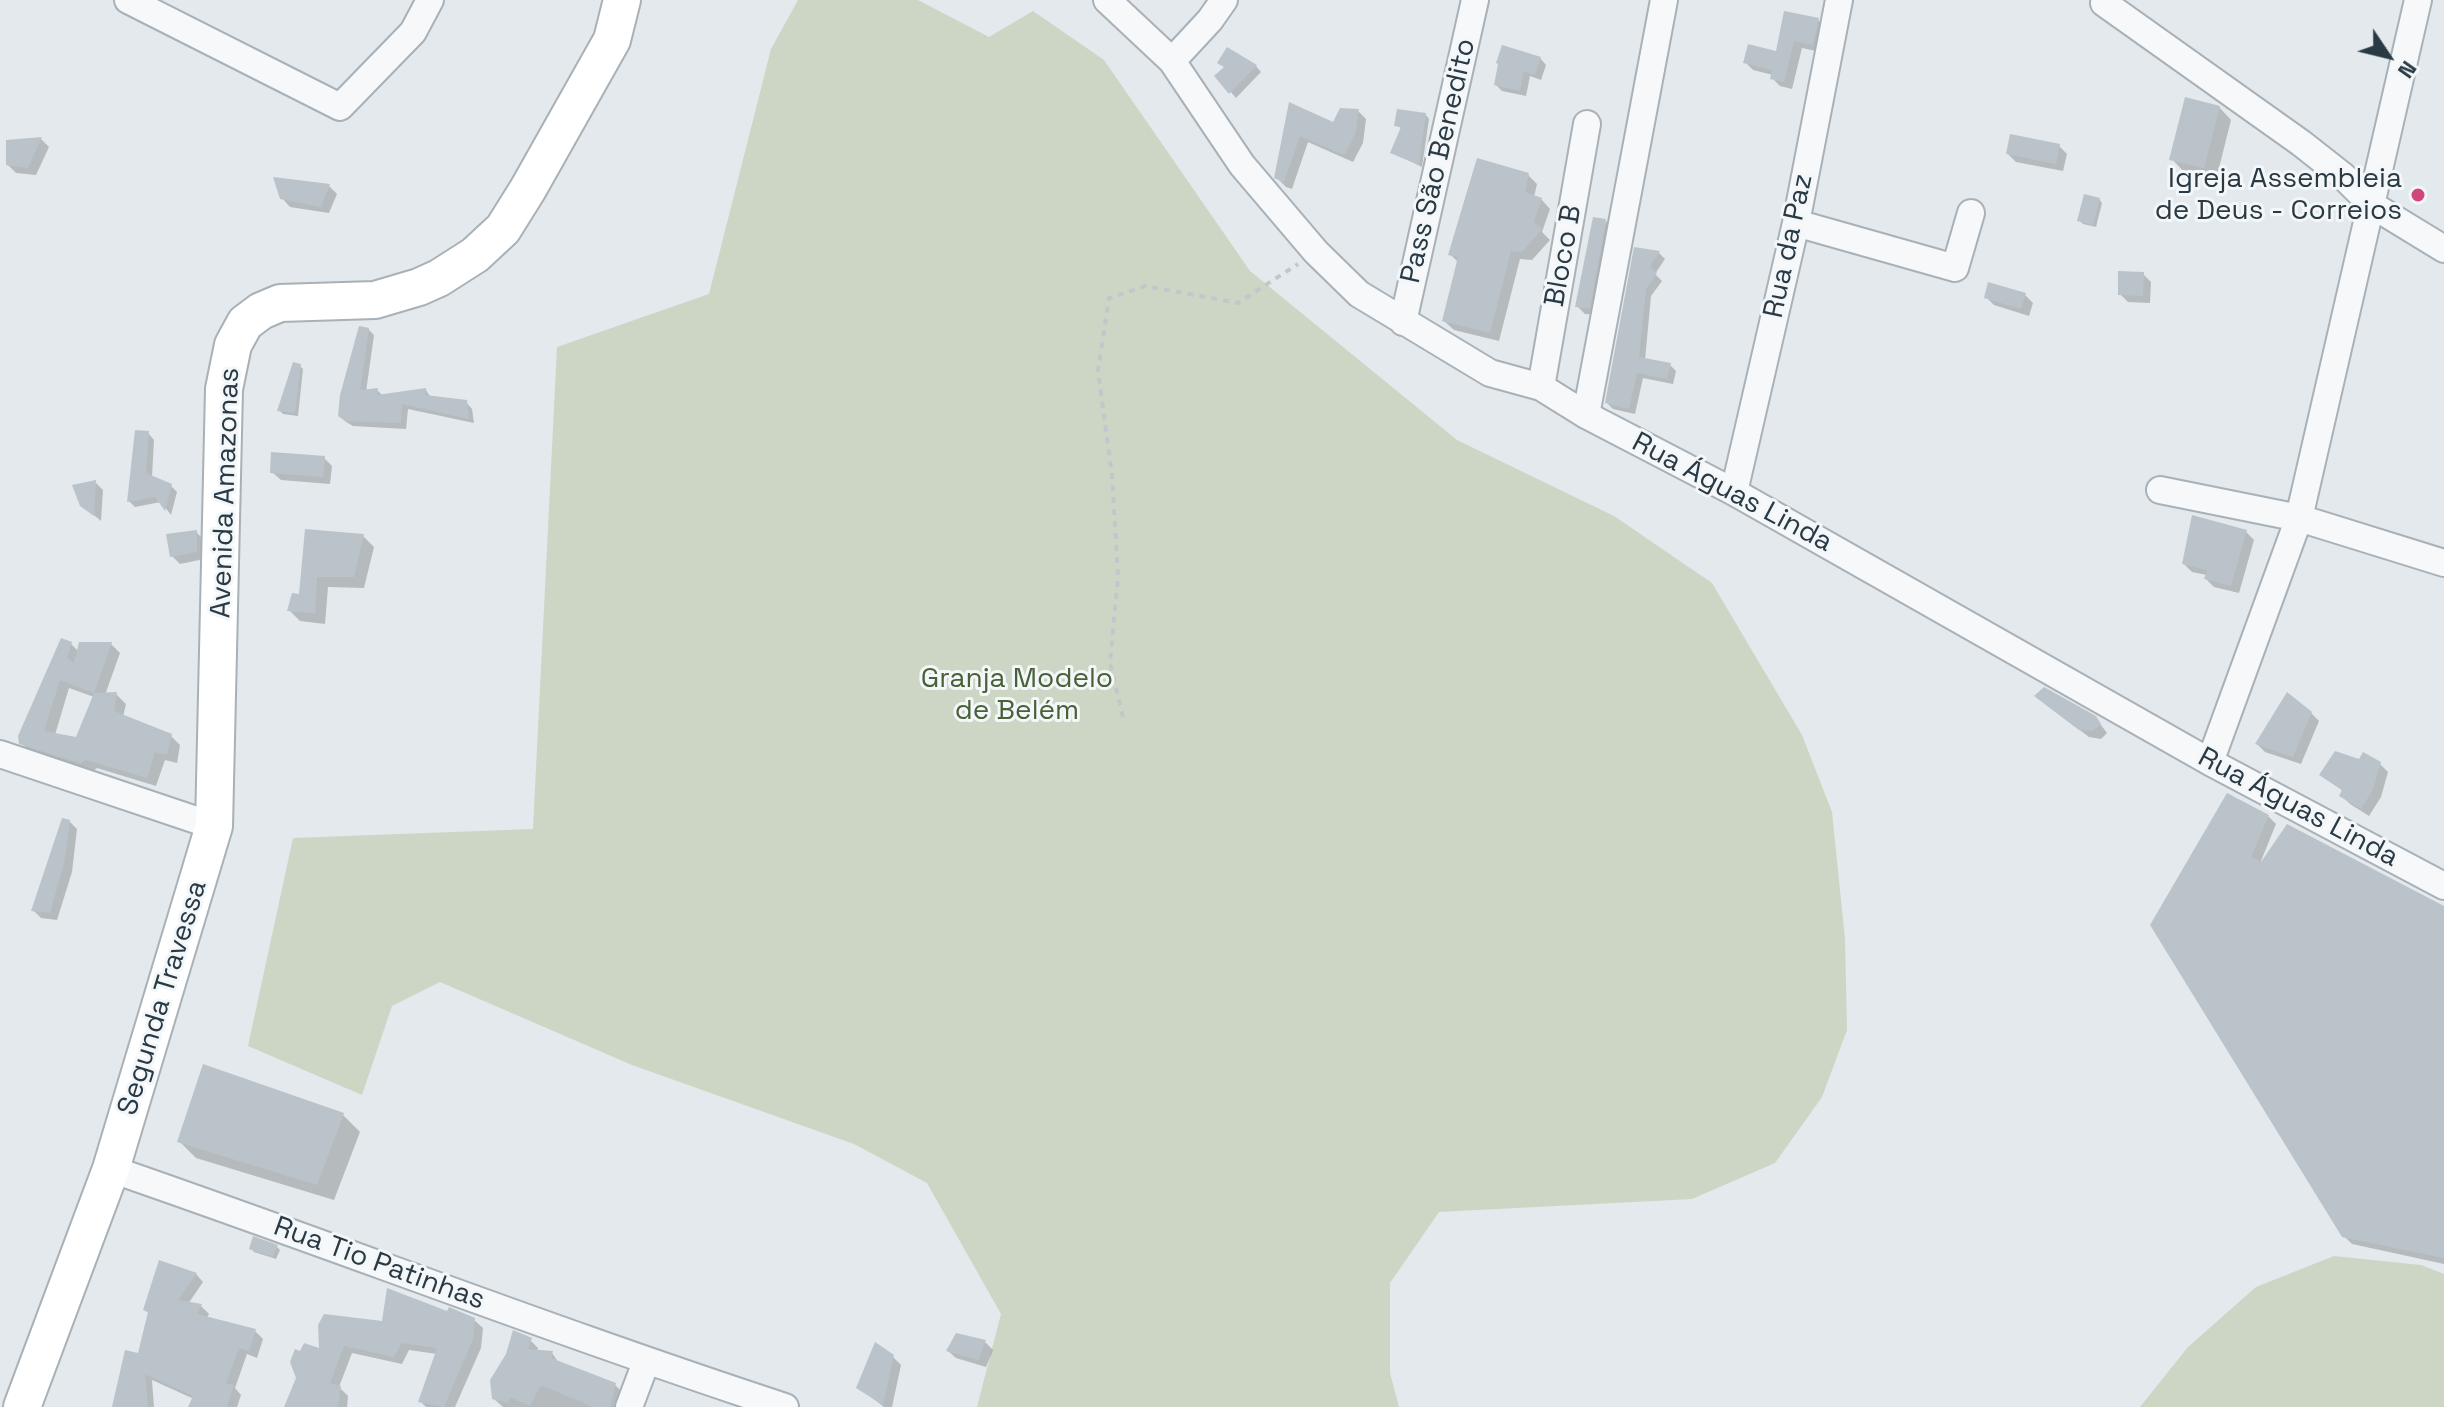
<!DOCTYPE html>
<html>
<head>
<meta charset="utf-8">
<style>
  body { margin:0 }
  #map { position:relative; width:2444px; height:1407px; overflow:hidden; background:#e3e9ec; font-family:"Space Grotesk",sans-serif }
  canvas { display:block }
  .north { position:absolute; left:2348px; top:16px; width:80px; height:80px; -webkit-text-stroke:6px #f3f7f9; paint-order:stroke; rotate:125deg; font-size:22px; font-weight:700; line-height:32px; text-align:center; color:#2a3a45 }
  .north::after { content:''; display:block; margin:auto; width:28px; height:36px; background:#2a3a45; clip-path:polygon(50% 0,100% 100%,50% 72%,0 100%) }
</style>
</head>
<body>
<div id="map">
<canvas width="2444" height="1407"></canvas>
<div class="north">N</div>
</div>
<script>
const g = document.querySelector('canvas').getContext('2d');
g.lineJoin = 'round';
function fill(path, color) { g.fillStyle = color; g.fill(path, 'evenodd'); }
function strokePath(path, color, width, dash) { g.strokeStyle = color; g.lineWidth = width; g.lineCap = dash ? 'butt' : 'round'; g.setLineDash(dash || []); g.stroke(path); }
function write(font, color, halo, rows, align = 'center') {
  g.font = font + ' "Space Grotesk",sans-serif'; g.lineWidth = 6; g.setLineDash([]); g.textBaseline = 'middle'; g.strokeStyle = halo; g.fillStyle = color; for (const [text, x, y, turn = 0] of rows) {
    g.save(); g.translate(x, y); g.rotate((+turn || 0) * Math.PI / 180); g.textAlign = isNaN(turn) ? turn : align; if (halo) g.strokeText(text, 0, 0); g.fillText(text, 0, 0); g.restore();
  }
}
fill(new Path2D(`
  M798 0H918L989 37 1033 11 1104 60 1250 271 1457 440 1614 516 1712 583 1802 735 1832 812 1845 939 1847 1030 1822 1097 1775 1163 1692 1199 1439 1212 1390 1283V1373L1399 1407H977L1001 1314 927 1183 854 1144 632 1065 440 982 392 1006 362 1095 248 1046 293 838 533 829 557 347 709 294 771 49Z
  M2334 1256 2421 1265 2444 1274V1407H2140L2188 1347 2256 1287Z`), '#cdd6c4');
fill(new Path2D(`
  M1818 20 1826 28 1821 52 1802 48 1792 89 1780 86 1772 78 1773 75 1753 70 1745 62 1777 54Z
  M1540 58 1546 65 1541 80 1530 76 1526 96 1502 91 1496 85Z
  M1256 66 1261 72 1236 98 1217 76 1226 68Z
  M1290 105 1334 125 1358 111 1366 119 1363 143 1353 162 1308 142 1292 189 1286 187 1278 179Z
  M2219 107 2231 120 2216 180 2184 172 2172 159Z
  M1426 115 1429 119 1422 167 1393 153 1402 129 1397 125Z
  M41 139 49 147 36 175 16 173 8 165V142Z
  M2059 146 2067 154 2063 171 2016 162 2008 154Z
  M1528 175 1537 184 1534 197 1541 199 1550 209 1542 232 1550 240 1532 260 1520 259 1499 341 1454 330 1444 321 1459 263 1450 254Z
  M329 186 337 194 329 213 290 207 282 198Z
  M2099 199 2102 203 2096 227 2083 224 2080 221Z
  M1606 221 1614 229 1597 315 1585 314 1577 306Z
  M1635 249 1659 253 1665 259 1655 274 1662 281 1651 296 1645 360 1670 365 1676 371 1673 384 1643 378 1635 414 1613 409 1607 403Z
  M2143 274 2151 282 2150 303 2128 302 2120 294Z
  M2025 295 2033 303 2029 316 1994 305 1986 297Z
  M368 329 374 335 366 392 377 390 383 396 426 390 431 398 466 402 472 409 474 423 408 409 406 429 353 426 346 422 340 416Z
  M300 366 303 369 298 416 283 414 279 410Z
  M148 433 154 440 152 477 170 485 177 492 171 515 161 502 135 507 129 501Z
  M324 458 332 466 330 484 281 480 272 472Z
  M96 483 103 490 101 521 82 505Z
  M307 531 363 536 374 547 364 588 328 587 325 624 300 621 289 610 301 597Z
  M196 532 204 540V559L180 564 172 556Z
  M2246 532 2254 540 2239 593 2214 587 2206 579 2207 575 2192 572 2184 564Z
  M71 644 79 652 111 644 120 653 105 695 116 694 126 704 123 717 170 735 180 745 177 763 165 760 156 786 97 768 92 772 31 752 21 743ZM69 688 94 697 78 740 55 735Z
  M2045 704 2095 717 2107 733 2101 739 2089 737Z
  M2311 713 2319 721 2301 764 2265 752 2257 744Z
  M2360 762 2379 763 2388 772 2381 797 2369 816 2350 804 2342 796 2344 792 2322 775Z
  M2228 795 2268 816 2276 824 2259 866 2444 908V1264L2352 1244 2344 1236Z
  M69 821 77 829 72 872 57 920 41 918 33 910Z
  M343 1115 360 1132 334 1200 196 1158 179 1141Z
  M254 1239 277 1247 280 1250 276 1259 254 1252 251 1248Z
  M196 1274 203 1282 188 1304 201 1306 209 1314 206 1319 255 1331 263 1339 257 1358 247 1354 235 1388 241 1395 237 1407H191L194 1399 152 1380 154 1407H114L140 1355 150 1314 145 1310Z
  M448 1314 474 1320 483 1328 481 1348 455 1407H426L420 1401 437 1354 409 1350 402 1364 352 1353 339 1387 348 1396 347 1407H286L321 1351 384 1323Z
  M957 1336 985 1342 993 1350 986 1367 956 1358 948 1351Z
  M530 1340 538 1348 537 1351 552 1353 559 1363 615 1385 623 1393 619 1407H503L494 1399Z
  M893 1357 901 1365 892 1407H884L858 1387Z`), '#0003');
fill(new Path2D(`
  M1784 11 1819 18 1813 45 1794 41 1784 82 1770 79 1772 70 1743 63 1748 44 1776 51Z
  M1502 45 1541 57 1535 75 1524 71 1520 91 1494 85 1498 64 1496 63Z
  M1227 47 1257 65 1229 94 1214 76 1224 67 1217 63Z
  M2185 97 2220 106 2204 168 2169 160Z
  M1289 102 1333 122 1340 108 1359 109 1355 135 1344 155 1300 136 1284 182 1274 178Z
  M1397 109 1426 113 1419 165 1390 153 1401 127 1394 126Z
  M2010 134 2060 144 2056 164 2006 154Z
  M42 137 28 168 6 165V140Z
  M1477 158 1529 173 1525 192 1542 198 1534 222 1542 229 1522 252 1511 251 1490 333 1442 321 1458 257 1448 255Z
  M273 177 330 184 321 207 280 199Z
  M2084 194 2100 198 2093 225 2077 221Z
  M1593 217 1606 219 1590 308 1575 307Z
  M1634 247 1660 251 1650 267 1657 273 1646 289 1639 357 1671 363 1667 379 1637 373 1629 409 1605 403Z
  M2118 271 2144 272 2143 296 2118 295Z
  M1988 282 2026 293 2021 309 1984 298Z
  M359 326 369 328 360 390 378 388 377 395 426 388 425 395 467 400 469 419 402 404 401 423 345 421 338 416 340 395Z
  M293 362 301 364 295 413 277 411Z
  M135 430 149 431 146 473 172 484 165 511 155 497 127 502Z
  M271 452 325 456 323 477 270 473Z
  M96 480 95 501 94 516 80 506 72 485Z
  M2192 515 2247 530 2231 586 2204 579 2207 570 2182 564Z
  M305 529 364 534 354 577H317L315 613 287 611 292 593 299 594Z
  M197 530V552L170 557 166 534Z
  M61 638 72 642 67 658 74 663 79 642H112L94 693 117 692 114 711 172 734 167 755 155 752 147 778 86 760 81 763 63 758 19 744 18 736ZM60 680 94 693 76 737 44 731Z
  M2044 687 2096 716 2101 724 2093 731 2079 730 2034 696Z
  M2287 692 2312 712 2293 757 2255 744Z
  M2335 751 2359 759 2363 752 2381 762 2373 789 2361 809 2339 796 2342 790 2319 775Z
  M2227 793 2269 815 2251 857 2261 862 2287 824 2444 906V1258L2342 1237 2150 925Z
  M62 818 70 820 64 863 50 913 31 911Z
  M203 1064 344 1113 317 1185 177 1142Z
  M253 1236 278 1245 272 1257 249 1249Z
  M159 1260 197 1273 178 1300 202 1304 197 1314 256 1329 249 1351 239 1348 226 1383 234 1385 227 1407H188L193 1396 145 1374 148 1407H112L125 1350 138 1353 148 1312 143 1310Z
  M387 1288 447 1311 449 1307 475 1318 473 1339 444 1407 418 1402 437 1348 401 1343 394 1357 344 1346 330 1383 341 1386 338 1407H284L296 1378 290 1362 295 1349 300 1351 304 1343 319 1348 318 1325 324 1314 382 1321Z
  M513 1330 532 1338 528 1349 553 1351 551 1358 616 1383 610 1407H593L541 1385 530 1406 510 1397 508 1403 492 1399 490 1380 506 1354Z
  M956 1333 986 1340 978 1360 946 1351Z
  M875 1342 894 1355 883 1405 856 1388Z`), '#bac3ca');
const street = new Path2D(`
  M128 0 340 107 413 32 430 0
  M1107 0 1172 61 1242 165 1316 252 1359 294 1490 373 1541 387 1586 415 1734 492 2210 762 2444 886
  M2104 3 2301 143 2343 176 2372 205 2444 249
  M1172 61 1210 20 1224 0
  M1796 223 1955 268 1971 213
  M1403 322 1475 0
  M1541 387 1587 124
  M1586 415 1664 0
  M2160 490 2299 518 2444 563
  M1734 492 1796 223 1839 0
  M0 754 214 826
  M2210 762 2299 518 2418 0
  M111 1169C337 1247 559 1333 785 1407
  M629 1407 646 1362`);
const secondary = new Path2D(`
  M22 1407 111 1169 214 826 224 389 233 345 245 323 261 311 280 303 375 300 419 287 439 278 475 255 503 229 528 189 612 40 622 0`);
strokePath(street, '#a8b1b7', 30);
strokePath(secondary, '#a8b1b7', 40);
strokePath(new Path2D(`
  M1123 717 1110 663 1118 576 1112 475 1098 371 1109 298 1146 286 1238 303 1298 264`), '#c1c7cb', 4, [6, 6]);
strokePath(street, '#f6f8fa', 26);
strokePath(secondary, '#fff', 36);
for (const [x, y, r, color] of [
  [2418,195,8,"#d2467e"]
]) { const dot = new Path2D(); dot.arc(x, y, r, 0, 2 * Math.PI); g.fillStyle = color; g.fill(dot); strokePath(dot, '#f3f7f9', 3); }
write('28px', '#2a3a45', '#f3f7f9', [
  ["Pass São Benedito",1439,161,-77],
  ["Rua da Paz",1789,246,-78],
  ["Bloco B",1564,256,-80],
  ["Avenida Amazonas",226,493,-88],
  ["Rua Águas Linda",1732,493,28],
  ["Rua Águas Linda",2298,808,28],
  ["Segunda Travessa",163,998,-73],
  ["Rua Tio Patinhas",379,1264,20]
]);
write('28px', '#2a3a45', '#f3f7f9', [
  ["Igreja Assembleia",2402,179],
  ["de Deus - Correios",2402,211]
], 'right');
write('28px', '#496137', '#f3f7f9', [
  ["Granja Modelo",1017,679],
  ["de Belém",1017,711]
]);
</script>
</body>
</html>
